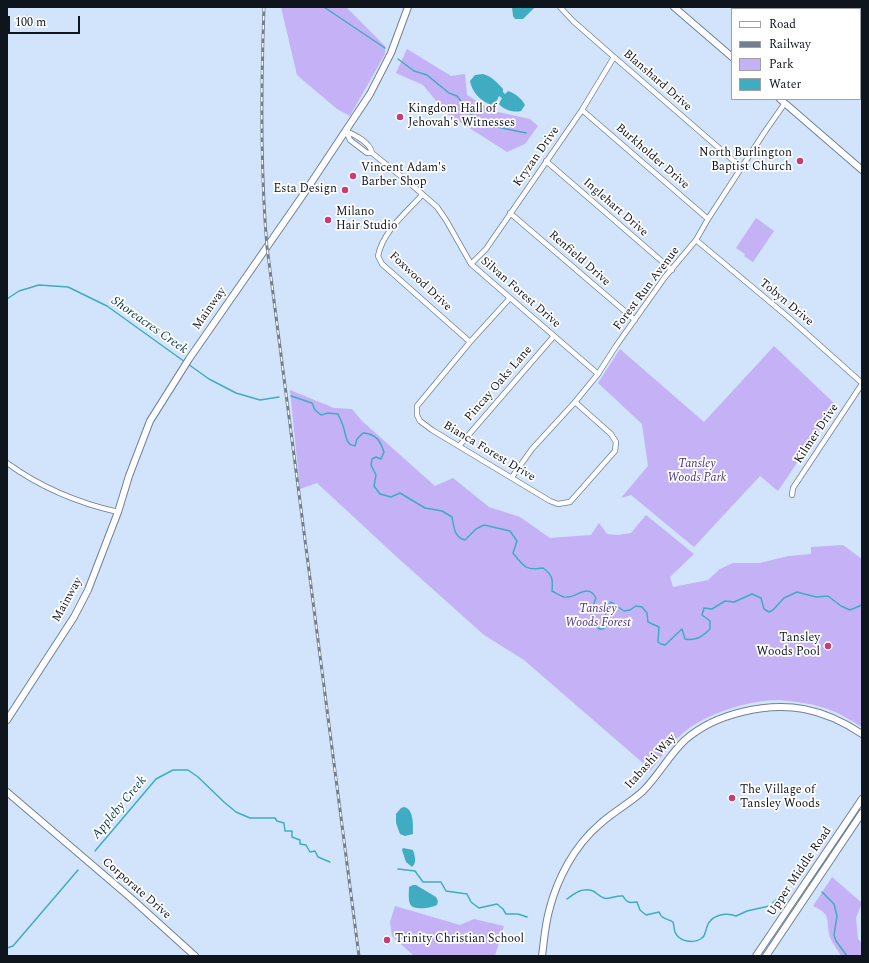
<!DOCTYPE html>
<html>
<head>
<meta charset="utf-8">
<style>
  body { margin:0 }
  #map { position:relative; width:869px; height:963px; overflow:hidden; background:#d1e4fc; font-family:Spectral,serif }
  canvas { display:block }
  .frame { position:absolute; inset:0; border:8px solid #0f151d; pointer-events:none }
  .legend { position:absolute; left:731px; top:8px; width:130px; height:92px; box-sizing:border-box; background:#fff; border:1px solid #9fa1a5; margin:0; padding:5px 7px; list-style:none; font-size:12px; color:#0f151d }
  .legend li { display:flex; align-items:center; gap:8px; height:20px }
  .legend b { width:20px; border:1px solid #9fa1a5 }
  .scale { position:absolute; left:8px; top:16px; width:72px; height:18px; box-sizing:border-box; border:2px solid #0f151d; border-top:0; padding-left:5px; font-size:12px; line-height:14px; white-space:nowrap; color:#0f151d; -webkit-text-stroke:3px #fff; paint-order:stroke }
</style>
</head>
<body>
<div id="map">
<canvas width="869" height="963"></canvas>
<div class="frame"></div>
<ul class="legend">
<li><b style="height:5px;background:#fff"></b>Road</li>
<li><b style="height:5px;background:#727f8f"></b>Railway</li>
<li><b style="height:11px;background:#c4b1f6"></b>Park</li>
<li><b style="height:11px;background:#3facc2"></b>Water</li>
</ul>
<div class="scale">100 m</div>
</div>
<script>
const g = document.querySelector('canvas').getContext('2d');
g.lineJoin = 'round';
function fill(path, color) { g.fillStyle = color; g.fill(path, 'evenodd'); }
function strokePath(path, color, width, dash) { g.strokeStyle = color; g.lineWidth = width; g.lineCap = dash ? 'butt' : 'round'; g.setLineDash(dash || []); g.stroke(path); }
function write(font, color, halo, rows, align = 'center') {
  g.font = font + ' Spectral,serif'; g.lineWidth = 3.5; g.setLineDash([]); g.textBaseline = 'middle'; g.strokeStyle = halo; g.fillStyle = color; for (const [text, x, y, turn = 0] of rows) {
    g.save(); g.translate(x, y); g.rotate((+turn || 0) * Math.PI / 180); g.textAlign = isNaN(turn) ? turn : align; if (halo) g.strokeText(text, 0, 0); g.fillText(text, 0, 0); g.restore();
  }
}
fill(new Path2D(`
  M281 7H346L385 46V54L350 116 337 109 297 75Z
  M407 49 451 76 465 74 467 95 493 111 530 119 538 126 525 144 507 152 435 106 437 102 423 85 396 73Z
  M756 218 774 231 753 262 744 256 745 254 736 248Z
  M774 346 836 405 778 491 760 476 694 547 631 495 621 498 648 466 642 424 598 383 620 349 704 422Z
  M290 390 334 408 352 409 362 421 435 486 453 478 489 507 520 517 550 538 591 535 599 523 607 534 618 535 631 533 646 515 694 554 670 577 673 587 708 580 720 569 733 563H760L788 556 811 554V547L843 545 862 559V727C850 720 835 710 821 707 808 703 793 701 779 700 749 700 712 712 688 729 673 740 662 756 651 770L524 660 484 635 398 558 317 483 300 489Z
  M832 877 862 903 856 918 858 939 862 943V956H841C838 950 832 943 830 937 825 920 833 915 813 906Z
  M395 906 460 925 474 919 504 926 495 956H414L392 936 390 922Z`), '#c4b1f6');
fill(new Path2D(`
  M512 7H535L523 19H515L513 16Z
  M483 74C491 76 498 83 503 89V92L505 94 508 91C515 93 522 99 525 105L521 111C514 113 504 110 499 104L502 98 499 96 496 102 492 105C481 102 472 92 470 81L475 75Z
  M404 807C414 809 413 825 413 834L405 836 400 834 396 823V814L401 808Z
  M403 848 413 850C415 856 417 863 412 867L406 862 402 850Z
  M413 885H416L436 897 438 901 437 905C431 908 413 911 410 904 408 899 409 892 409 887Z`), '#3facc2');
strokePath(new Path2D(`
  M324 7 385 48
  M398 59 414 71 427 75 449 93 457 96 478 123 526 133
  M7 299 19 291 39 285 68 287 107 306 185 362
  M188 364 209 379 236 393 260 400 279 397
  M291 396 312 403 315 410 321 415 328 413 338 414C340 419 343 424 344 429 346 436 346 445 355 446L357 439 363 433C376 434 380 440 384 452L381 459 376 457 372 459 371 465 376 475 374 486 380 494 391 497 400 493 425 508 442 511 452 517C454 527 454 537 465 540L476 529 484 525 510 531 517 541 513 553C523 566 526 571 543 568 553 575 553 580 552 591 556 593 560 596 564 597 577 599 587 582 596 598L591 611 595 625 599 629H603L606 626C606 616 603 609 611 602L624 611 630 610 636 606 642 607 647 613 648 622 659 627 658 642 661 644 665 645 682 629 685 639C696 641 702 637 710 629V621L702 615 704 608 712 609 725 601 734 602 752 594 761 598 764 609 769 612 773 610 784 598 797 592 816 597 828 596 841 606 850 610 862 605
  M95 851 156 779 173 770H188L198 777 224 802 236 812 250 818H275L277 821 284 823 285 831H292V837L300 840V844L306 845 310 852 315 851 318 857 330 862
  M398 869 415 871 423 882H441L446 891 467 894 471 902 479 908 497 904 503 909 506 914H518L527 917
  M822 892 834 904 837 916 834 935 836 941 847 956
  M567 899C575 893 583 887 593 891 597 893 600 897 604 898 609 900 616 895 623 896 627 903 629 903 637 902L640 910 646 915 659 912C662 920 667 918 673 922 674 925 674 929 675 932 679 942 694 944 702 938 706 935 705 931 707 927 710 915 726 912 736 916L747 911 769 906 783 894 786 895
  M7 948 13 946 78 870`), '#3facc2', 1.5);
const street = new Path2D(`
  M560 7 573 21 614 57 742 168
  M750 7 753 9
  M860 85 862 84
  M582 110 708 219
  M346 131 350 140 367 153H372L413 186 437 207 446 220 471 264 598 374
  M346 131C355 135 370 142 372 153
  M546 161 672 270
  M422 195C406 213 383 231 378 256L382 264 470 342
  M510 213 635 320
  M696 240 788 317 862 383
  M471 264 486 249 582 110 614 57
  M510 298 470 342 417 406V415L420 421 432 430 550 501 558 504 570 502 615 451 616 442 611 434 575 402
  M459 446 554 336
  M7 463C40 487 78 503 118 512
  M512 477 532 449 575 402 598 374 616 346 665 277 696 240 708 219 764 133 785 103
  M792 495 793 488 862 384`);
const secondary = new Path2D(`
  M674 7 732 57
  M859 9 860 7
  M780 99 862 170
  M7 720 74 617 88 590 118 512 129 476 150 421 189 359 303 195 370 94 391 53 408 7
  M7 792 132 899 195 956
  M542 956C544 941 545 926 549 911 557 879 574 846 600 824 613 812 630 803 643 791 659 775 669 755 685 740 701 726 721 717 742 712 787 701 823 708 862 734
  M756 956 862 799
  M766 956 862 813`);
strokePath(street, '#718197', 6);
strokePath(secondary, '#718197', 8);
strokePath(street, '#fff', 4.5);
strokePath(secondary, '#fff', 6);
const rail = new Path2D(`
  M264 7C261 87 260 166 267 247L359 956`);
strokePath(rail, '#727f8f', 3);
strokePath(rail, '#fff', 1.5, [4.5]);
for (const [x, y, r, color] of [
  [400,117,4,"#c53c76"],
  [800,161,4,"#c53c76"],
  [353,176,4,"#c53c76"],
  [345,190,4,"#c53c76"],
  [328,220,4,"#c53c76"],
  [828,646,4,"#c53c76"],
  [732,798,4,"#c53c76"],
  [387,940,4,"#c53c76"]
]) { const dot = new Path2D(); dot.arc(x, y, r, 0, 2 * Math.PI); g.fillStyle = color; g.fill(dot); strokePath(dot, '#fff', 1.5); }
write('12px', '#0f151d', '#fff', [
  ["Blanshard Drive",657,81,41],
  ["Kryzan Drive",537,157,-55],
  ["Burkholder Drive",652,157,41],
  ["Inglehart Drive",615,208,41],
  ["Renfield Drive",579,259,41],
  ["Foxwood Drive",420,282,43],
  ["Forest Run Avenue",647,289,-53],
  ["Silvan Forest Drive",520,293,41],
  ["Tobyn Drive",786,303,40],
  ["Mainway",210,309,-55],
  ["Pincay Oaks Lane",499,384,-49],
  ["Kilmer Drive",817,434,-56],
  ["Bianca Forest Drive",489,452,31],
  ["Mainway",68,600,-61],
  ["Itabashi Way",651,762,-48],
  ["Upper Middle Road",800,872,-56],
  ["Corporate Drive",136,889,41]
]);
write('12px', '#0f151d', '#fff', [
  ["Kingdom Hall of",408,110],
  ["Jehovah's Witnesses",408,124],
  ["North Burlington",792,154,"right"],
  ["Baptist Church",792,168,"right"],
  ["Vincent Adam's",361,169],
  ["Barber Shop",361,183],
  ["Esta Design",337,190,"right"],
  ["Milano",336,213],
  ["Hair Studio",336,227],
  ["Tansley",820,639,"right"],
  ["Woods Pool",820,653,"right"],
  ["The Village of",740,791],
  ["Tansley Woods",740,805],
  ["Trinity Christian School",395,940]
], 'left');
write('italic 12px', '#503284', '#fff', [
  ["Tansley",697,465],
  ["Woods Park",697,479],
  ["Tansley",598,610],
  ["Woods Forest",598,624]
]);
write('italic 13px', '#043741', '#fff', [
  ["Shoreacres Creek",149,326,35],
  ["Appleby Creek",120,808,-50]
]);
</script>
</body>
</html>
